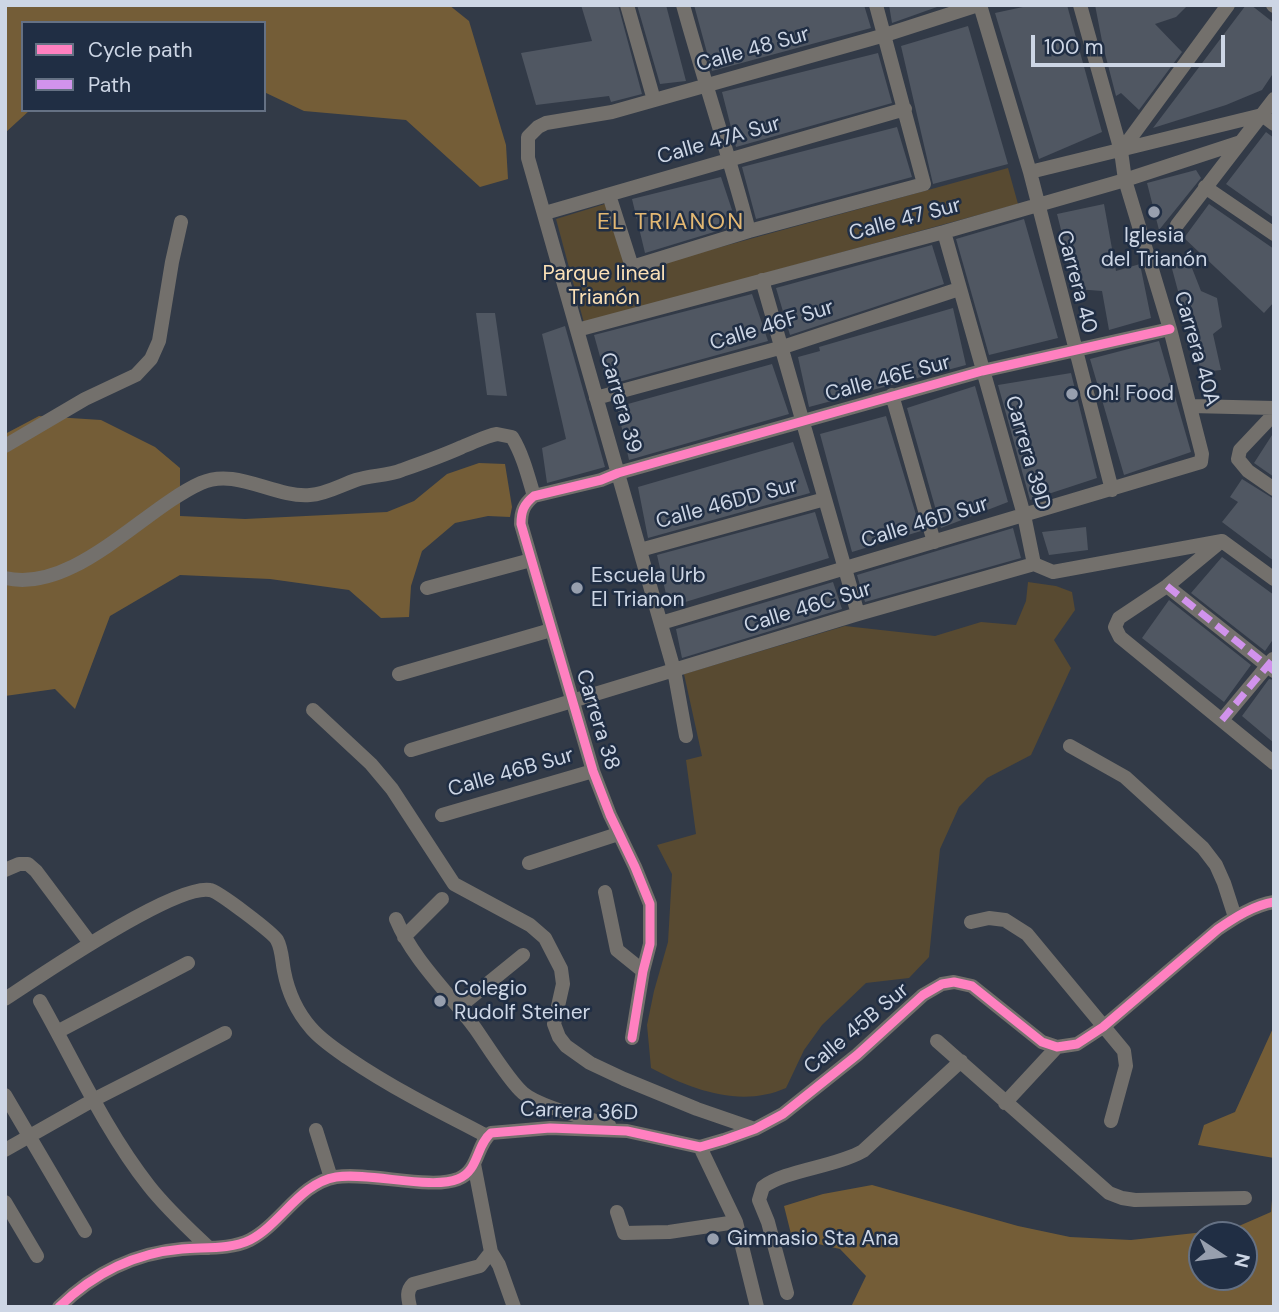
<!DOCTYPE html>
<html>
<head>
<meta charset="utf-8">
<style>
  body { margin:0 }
  #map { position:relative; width:1279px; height:1312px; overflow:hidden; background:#323a47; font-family:"DM Sans",sans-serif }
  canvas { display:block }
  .frame { position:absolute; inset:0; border:7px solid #cdd6e5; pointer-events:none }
  .legend { position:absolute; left:21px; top:21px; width:245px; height:91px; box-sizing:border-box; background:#202e44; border:2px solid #657184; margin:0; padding:9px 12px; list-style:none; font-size:21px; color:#cdd6e5 }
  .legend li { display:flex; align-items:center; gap:14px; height:35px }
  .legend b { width:35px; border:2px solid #657184 }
  .north { position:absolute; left:1188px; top:1221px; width:70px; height:70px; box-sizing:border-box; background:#202e44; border:2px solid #657184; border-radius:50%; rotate:103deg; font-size:19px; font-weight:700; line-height:28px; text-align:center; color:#cdd6e5 }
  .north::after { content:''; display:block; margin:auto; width:24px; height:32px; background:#979fae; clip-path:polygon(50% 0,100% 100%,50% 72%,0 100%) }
  .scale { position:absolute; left:1031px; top:35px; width:194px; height:32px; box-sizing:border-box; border:4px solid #cdd6e5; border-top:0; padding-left:9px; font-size:21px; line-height:24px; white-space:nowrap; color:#cdd6e5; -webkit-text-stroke:5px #202e44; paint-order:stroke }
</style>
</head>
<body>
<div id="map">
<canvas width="1279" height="1312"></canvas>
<div class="frame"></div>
<ul class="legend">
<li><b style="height:9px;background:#ff80c0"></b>Cycle path</li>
<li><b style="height:9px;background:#d193ec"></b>Path</li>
</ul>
<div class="north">N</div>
<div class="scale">100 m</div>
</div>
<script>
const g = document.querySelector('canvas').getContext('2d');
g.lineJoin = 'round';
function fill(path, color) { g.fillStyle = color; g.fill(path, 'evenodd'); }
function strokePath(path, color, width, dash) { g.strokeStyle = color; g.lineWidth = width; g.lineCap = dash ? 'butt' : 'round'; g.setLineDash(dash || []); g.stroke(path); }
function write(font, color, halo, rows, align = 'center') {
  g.font = font + ' "DM Sans",sans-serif'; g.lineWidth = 5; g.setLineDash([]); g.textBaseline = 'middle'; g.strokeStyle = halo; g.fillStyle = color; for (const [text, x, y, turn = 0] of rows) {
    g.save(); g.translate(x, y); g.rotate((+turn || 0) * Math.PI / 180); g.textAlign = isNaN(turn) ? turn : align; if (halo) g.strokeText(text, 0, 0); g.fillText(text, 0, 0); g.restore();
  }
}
fill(new Path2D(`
  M1008 168 1018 204 584 323 556 219 608 203 630 272Z
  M1028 582 1056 586 1072 592 1075 610 1054 640 1071 668 1031 755 987 778 959 807 940 849 929 957 909 978 866 983 822 1025 804 1050 786 1088C741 1108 692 1090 651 1068L647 1025 654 991 668 942 672 874 657 845 696 834 686 760 702 756 684 674 845 626 935 636 981 622 1016 625 1026 601Z`), '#584a31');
fill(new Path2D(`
  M5 5H449L469 21 506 145 508 179 480 187 406 120 304 111 264 92V23H23V110H30L5 133Z
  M39 416 101 420 155 447 180 468V516L245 519 387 512 414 501 447 474 479 463 505 464 512 507 510 517 488 516 455 523 422 551 411 586 409 617 381 618 349 590 270 579 180 575 110 616 75 709 55 689 5 696V434Z
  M1274 1026V1158L1198 1145 1204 1125 1235 1112Z
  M1274 1176V1307H851L866 1276 840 1249 792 1238 784 1206 823 1194 872 1185 1018 1226 1070 1237 1131 1240 1232 1229 1271 1212ZM1244 1235V1277H1202V1235Z`), '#745d37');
fill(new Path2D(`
  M581 5H618L642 94 611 102 609 96 536 105 521 53 592 41Z
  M637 5H666L686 81 660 84Z
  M694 5H864L871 28 712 71Z
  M889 5H937V7L892 23Z
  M1032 5H1067L1102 132 1039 159 995 13Z
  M1095 5H1188L1176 17 1155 24 1182 52 1139 110 1121 93 1116 96 1103 46Z
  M1246 5H1251L1274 23V72L1262 90 1226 105 1153 128Z
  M968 26 1008 164 933 184 901 46Z
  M878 53 892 103 736 147 722 92Z
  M897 127 912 177 756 219 742 167Z
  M1266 132 1274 138V218L1226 184Z
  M1196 170 1201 178 1159 230 1147 183Z
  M721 177 737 225 645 253 632 199Z
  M1104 204 1116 271 1140 264 1151 318 1109 330 1102 291 1076 289 1057 214Z
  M1209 204 1274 249V302L1264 313 1184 238Z
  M1024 219 1058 338 989 355 956 239Z
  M932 245 944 284 790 335 776 288Z
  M1188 258 1201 291 1217 298 1222 327 1213 334 1221 370 1202 372 1189 338 1200 333 1190 304 1182 306 1171 265Z
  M752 294 768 341 608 385 594 335Z
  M953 308 966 365 809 407 798 357 820 351 819 347Z
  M476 313H495L507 396 487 395Z
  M565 326 605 467 547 483 542 448 566 439 542 334Z
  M1159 341 1191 452 1124 475 1090 359Z
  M772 364 789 414 629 460 617 407Z
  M1071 373 1097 478 1030 500 998 385Z
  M975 386 1008 502 941 528 907 408Z
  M886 416 921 531 852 552 820 434Z
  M1274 432V477L1254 463Z
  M793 442 810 493 648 538 638 487Z
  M1242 479 1274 499V561L1222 522 1238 502 1230 497Z
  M815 512 829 558 669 607 657 555Z
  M1086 527 1088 550 1049 555 1042 532Z
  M1013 528 1021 558 865 602 857 575Z
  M1222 557 1274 595V638L1265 651 1191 593Z
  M833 582 842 609 682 658 676 629Z
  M1169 600 1251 665 1224 702 1142 638Z
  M1269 679 1274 680V743L1242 716Z`), '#505762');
strokePath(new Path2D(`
  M627 5 654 100
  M683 5C704 81 729 155 749 231
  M980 5 1030 172 1112 490
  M1273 5 1274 6
  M1262 115 1274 124
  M1121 151 1228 5
  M1030 172 1262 115
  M1205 187 1274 234
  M609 195 632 267 749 231 924 184 876 5
  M545 213 905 109
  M1177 225 1274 99
  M944 232 1024 515 1034 564
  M762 280 858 614
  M577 330 944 232 1125 180 1241 142
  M892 395 934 542
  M596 398 783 347 959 289
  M1191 406 1274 408
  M1274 414 1240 450 1238 459 1248 471 1274 489
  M5 446 85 399 136 375 151 359 159 341 172 262 181 222
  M1222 541 1274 579
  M1219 543 1167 586 1119 618 1115 627 1120 637 1274 763
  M640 550 825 499
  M5 578C74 594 143 509 201 483 236 467 274 498 310 495 326 494 341 485 356 480 371 475 388 476 402 470 422 463 442 456 462 447 473 443 485 436 497 434L512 437C523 455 528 476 534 496
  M1167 586 1274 671
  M427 588 531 560
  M661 623 1201 462 1202 454 1170 329 1125 180 1121 151 1080 5
  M399 674 551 630
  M313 710 371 764 392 789 454 884 530 925 545 938 561 969 563 984 554 1024 559 1037 566 1046 590 1063 624 1079 697 1109 755 1129
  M1222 720 1273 659
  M686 736 674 670 528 158V137L538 127 546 123 612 112 885 35 978 5
  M1070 746 1125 777 1203 848 1216 865 1224 883 1235 917
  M411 750 858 614 1034 564 1053 572 1222 541
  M442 815 593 771
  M529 863 618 834
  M5 870 19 864H28L36 871 90 943
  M605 892 617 950 643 971
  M396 919C413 960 448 992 475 1028 487 1045 509 1081 523 1093 539 1107 587 1118 609 1125
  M971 922 989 918 1005 920 1027 934 1124 1051 1126 1066 1111 1121
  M404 937 442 899
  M5 999C40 976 174 884 210 890 218 891 273 933 277 940 282 949 282 961 284 971 288 992 297 1012 311 1028 321 1040 335 1049 348 1058 392 1088 440 1112 487 1136
  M40 1001C75 1063 105 1130 149 1186 167 1209 188 1228 209 1248
  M459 1007 523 955
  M57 1032 188 963
  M632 1038 643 971 650 944V904L635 867 610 815 593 771 521 524C521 511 524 504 534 496L601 480 618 473 982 371 1170 329
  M937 1041 1109 1193 1122 1198 1135 1200 1245 1198
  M5 1095 85 1231
  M1005 1103 1057 1047
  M316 1130 331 1178
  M700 1147 736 1222 757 1307
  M5 1150 95 1099 225 1033
  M5 1202 37 1256
  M617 1212 624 1233 669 1232 736 1222
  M491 1252 499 1265 514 1307
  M787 1293 768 1222 759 1200 763 1187C785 1170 835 1167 863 1151L961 1061
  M59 1307C93 1274 135 1253 182 1249 203 1247 230 1250 250 1240 281 1224 300 1183 336 1177 370 1172 431 1190 458 1179 479 1171 476 1145 491 1133L550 1128 627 1131 700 1147 724 1140 755 1129 783 1114 857 1055 923 995 942 984 954 982 972 986 1042 1042 1057 1047 1077 1044 1103 1027 1218 929C1234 918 1254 905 1274 902
  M410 1307C408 1298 406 1291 413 1284L480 1266 491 1252 474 1164`), '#73706c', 14);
strokePath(new Path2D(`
  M1167 586 1274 671
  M1222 720 1274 658`), '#d193ec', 7, [14, 7]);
strokePath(new Path2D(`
  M632 1038 643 971 650 944V904L635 867 610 815 593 771 521 524C521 511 524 504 534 496L601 480 618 473 982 371 1170 329
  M59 1307C93 1274 135 1253 182 1249 203 1247 230 1250 250 1240 281 1224 300 1183 336 1177 370 1172 431 1190 458 1179 479 1171 476 1145 491 1133L550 1128 627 1131 700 1147 724 1140 755 1129 783 1114 857 1055 923 995 942 984 954 982 972 986 1042 1042 1057 1047 1077 1044 1103 1027 1218 929C1234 918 1254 905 1274 902`), '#ff80c0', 9);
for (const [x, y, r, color] of [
  [1154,212,7,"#979fae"],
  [1072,394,7,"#979fae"],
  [577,588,7,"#979fae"],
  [440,1001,7,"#979fae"],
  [713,1239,7,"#979fae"]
]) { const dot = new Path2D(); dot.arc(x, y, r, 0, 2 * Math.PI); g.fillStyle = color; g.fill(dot); strokePath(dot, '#202e44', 2.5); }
write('21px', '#cdd6e5', '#202e44', [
  ["Calle 48 Sur",753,50,-16],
  ["Calle 47A Sur",719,141,-16],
  ["Calle 47 Sur",905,220,-15],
  ["Carrera 40",1076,282,75],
  ["Calle 46F Sur",772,326,-17],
  ["Carrera 40A",1196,349,74],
  ["Calle 46E Sur",888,379,-15],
  ["Carrera 39",620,403,74],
  ["Carrera 39D",1027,453,74],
  ["Calle 46DD Sur",727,504,-15],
  ["Calle 46D Sur",925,523,-17],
  ["Calle 46C Sur",808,608,-17],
  ["Carrera 38",597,720,73],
  ["Calle 46B Sur",511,773,-16],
  ["Calle 45B Sur",857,1029,-40],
  ["Carrera 36D",579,1112,2]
]);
write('21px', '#cdd6e5', '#202e44', [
  ["Iglesia",1154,236,"center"],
  ["del Trianón",1154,260,"center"],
  ["Oh! Food",1086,394],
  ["Escuela Urb",591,576],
  ["El Trianon",591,600],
  ["Colegio",454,989],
  ["Rudolf Steiner",454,1013],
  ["Gimnasio Sta Ana",727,1239]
], 'left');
write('21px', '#fbe0b6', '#202e44', [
  ["Parque lineal",604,274],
  ["Trianón",604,298]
]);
g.letterSpacing = '2px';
write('23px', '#e3b873', '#202e44', [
  ["EL TRIANON",671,223]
]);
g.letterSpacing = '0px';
</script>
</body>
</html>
